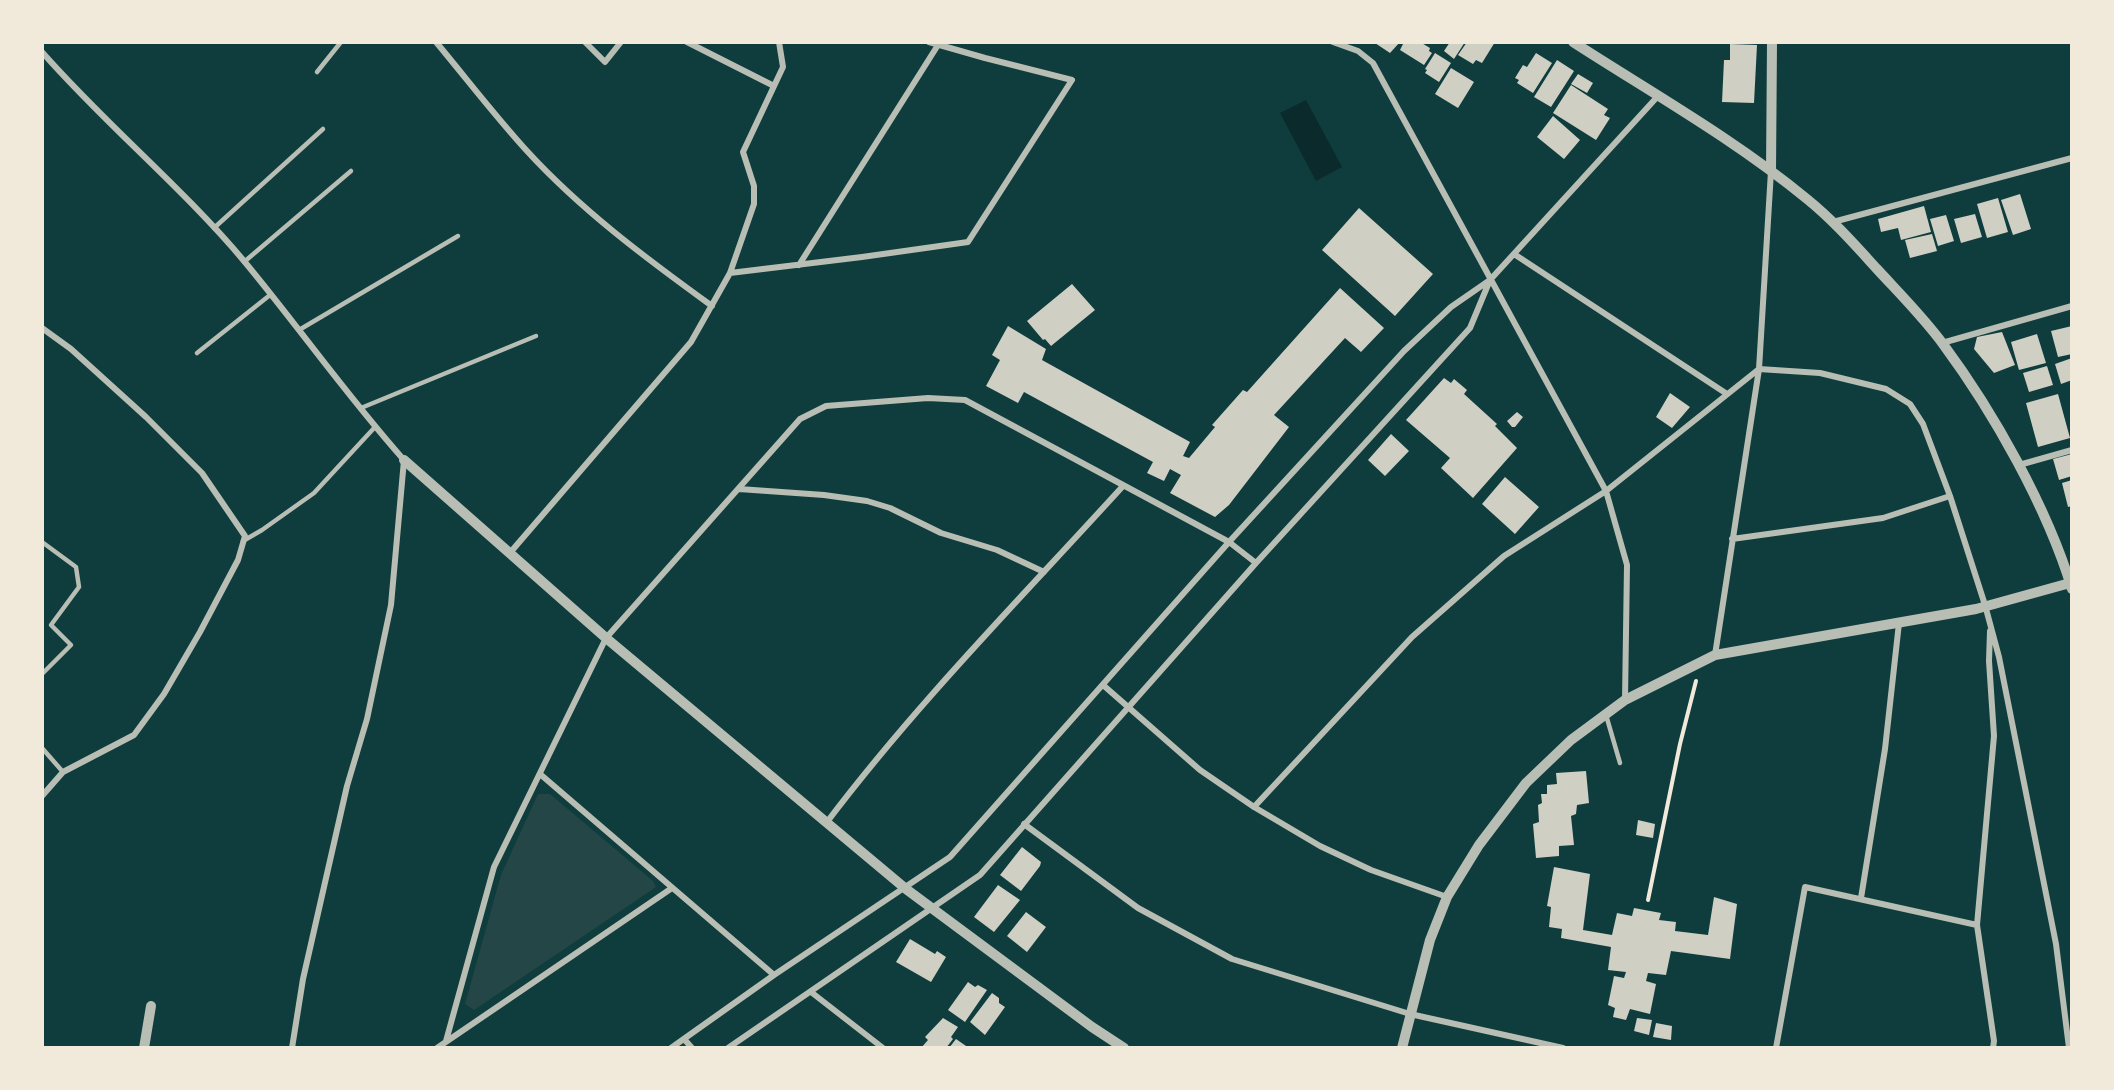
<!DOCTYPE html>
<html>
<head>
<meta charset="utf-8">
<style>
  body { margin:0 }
  #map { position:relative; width:2114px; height:1090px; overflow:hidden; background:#0f3d3e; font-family:"IBM Plex Sans",sans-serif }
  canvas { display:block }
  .frame { position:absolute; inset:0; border:44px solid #f1e9da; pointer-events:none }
</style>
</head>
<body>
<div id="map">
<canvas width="2114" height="1090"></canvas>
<div class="frame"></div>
</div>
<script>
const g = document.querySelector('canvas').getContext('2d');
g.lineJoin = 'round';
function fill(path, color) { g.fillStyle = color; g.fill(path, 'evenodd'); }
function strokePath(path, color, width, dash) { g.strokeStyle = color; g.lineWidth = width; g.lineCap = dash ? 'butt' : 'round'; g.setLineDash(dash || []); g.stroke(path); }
fill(new Path2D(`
  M538 794H550L653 881 656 887 474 1010 465 1004 501 875Z`), '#244646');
fill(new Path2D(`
  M1306 100 1342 167 1316 181 1280 113Z`), '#0a2a2b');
fill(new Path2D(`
  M1376 42H1400L1390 53 1375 43Z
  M1404 42H1420L1430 48 1429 51 1432 53 1424 65 1400 50Z
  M1450 42H1465L1454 59 1444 51Z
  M1467 42H1495L1482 63 1476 60 1473 64 1458 55Z
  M1730 44 1757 45 1754 103 1722 102 1724 60H1730Z
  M1435 53 1451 63 1439 82 1425 73 1427 70 1425 69Z
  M1536 53 1552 63 1533 93 1517 83 1519 80 1515 78 1523 65 1527 67Z
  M1557 60 1574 71 1551 107 1534 97Z
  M1451 68 1474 82 1458 108 1435 94Z
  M1578 74 1593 83 1587 93 1571 84Z
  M1571 85 1608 109 1604 115 1610 118 1596 140 1553 113Z
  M1553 116 1580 140 1564 159 1537 137Z
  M2020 194 2031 229 2013 235 2001 200Z
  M1998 198 2008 232 1987 238 1977 204Z
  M1924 206 1931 232 1901 240 1898 228 1881 232 1878 219Z
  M1359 208 1433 274 1395 316 1322 250Z
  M1975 214 1982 237 1961 243 1954 219Z
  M1946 215 1954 241 1938 246 1930 219Z
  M1932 234 1937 251 1910 258 1905 240Z
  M1072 284 1095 310 1051 346 1045 339 1043 340 1027 321Z
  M1340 288 1384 328 1361 352 1345 338 1274 415 1289 427 1229 505 1215 517 1170 493 1181 475 1170 469 1164 481 1147 473 1153 462 1024 392 1018 403 986 386 1000 360 992 355 1008 326 1046 349 1042 360 1190 442 1183 456 1189 458 1215 427 1212 425 1243 390 1247 392Z
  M2072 326V354L2058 357 2051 331Z
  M2002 332 2015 365 1994 373 1974 349 1977 337Z
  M2037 334 2046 363 2019 370 2011 342Z
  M2072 358V380L2061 384 2055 364Z
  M2047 366 2053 385 2029 392 2023 373Z
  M1444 378 1451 383 1454 379 1467 390 1464 394 1497 424 1495 426 1517 448 1473 498 1441 468 1450 458 1406 420Z
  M1670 393 1690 407 1672 428 1656 417Z
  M2058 394 2070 438 2038 447 2026 403Z
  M1517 412 1523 417 1515 427H1512L1507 421Z
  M1391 434 1409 451 1385 476 1368 460Z
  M2072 454V476L2059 480 2053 459Z
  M1505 477 1539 507 1515 534 1482 504Z
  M2072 480V506L2068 507 2062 483Z
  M1586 771 1589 803 1577 805 1576 814 1571 816 1574 845 1559 846V856L1536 858 1533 824 1539 822 1538 805 1542 803 1541 794H1547V785L1557 784 1556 773Z
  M1638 820 1655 824 1653 838 1636 835Z
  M1022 847 1041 862 1040 866 1021 891 1000 875Z
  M1554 867 1590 874 1583 930 1612 935 1617 913 1632 916 1634 908 1661 913 1659 920 1676 922 1675 931 1708 935 1714 897 1737 904 1730 959 1671 951 1666 975 1648 973 1646 981 1656 984 1650 1014 1630 1009 1626 1020 1613 1017 1615 1008 1608 1005 1614 976 1624 978 1626 972 1608 970 1611 947 1561 938 1562 929 1549 927 1551 907 1547 906Z
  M998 885 1020 900 994 932 974 917Z
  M1026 912 1046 927 1027 952 1007 936Z
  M910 939 935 954 937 951 946 957 931 982 896 962Z
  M968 982 975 987 978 985 987 990 965 1022 948 1010Z
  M992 993 999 998V1003L1005 1007 985 1035 970 1022Z
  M943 1018 958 1027 951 1037 953 1039 946 1048H921L928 1040 925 1037Z
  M1637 1018 1652 1020 1649 1035 1634 1031Z
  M1656 1023 1672 1026 1671 1040 1653 1037Z
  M956 1039 969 1048H949Z`), '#cfcfc3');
strokePath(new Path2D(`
  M1648 900 1680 744 1696 681`), '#f1e9da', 4);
strokePath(new Path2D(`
  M317 72 341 42
  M214 228 323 129
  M244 262 351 171
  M299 330 458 236
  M197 353 270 295
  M361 408 536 336
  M243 541 262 530 314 493 375 427
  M42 542 76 567 79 587 51 625 71 645 42 674
  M1606 715 1620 763
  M42 748 63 772`), '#b8beb3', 4.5);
strokePath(new Path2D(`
  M436 42C466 78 495 116 527 151 581 210 647 259 712 306
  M585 42 605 62 621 42
  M687 42 774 86
  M1333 42 1358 51 1373 63 1606 491 1627 565 1625 700
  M42 52C106 125 182 187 244 261 298 326 347 396 404 460L391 605 367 719 347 786 303 979 292 1048
  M1833 222 2072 158
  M1514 254 1727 394
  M799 265 938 45
  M730 273 862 257 968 242 1072 80 985 58 929 42
  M42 328 71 349 146 417 202 473 245 536 238 560 200 632 164 694 134 735 63 772 42 796
  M1942 343 2072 306
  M2019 465 2072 450
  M739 489 824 495 867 501 890 508 941 533 997 550 1044 572
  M1732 539 1883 518 1950 496
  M509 554 691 342 730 273 754 204V186L743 152 783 67 779 42
  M1990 631 1989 661 1994 736 1977 925 1994 1041 1993 1048
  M1715 655 1759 369 1771 171
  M1103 685 1200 770 1254 807 1320 846 1371 870 1447 897
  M540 774 774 975
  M1254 807 1412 637 1504 556 1606 491 1759 369 1820 373 1886 389 1910 404 1923 424 1950 496 1985 605 1999 657 2056 944 2069 1048
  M827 822C917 703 1023 596 1123 486
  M1024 824 1138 908 1232 959 1410 1014 1563 1048
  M1861 898 1885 749 1899 623
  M811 992 883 1048
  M684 1039 692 1048
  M446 1041 494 867 606 638 800 419 826 406 928 398 965 400 1229 542 1256 563
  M437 1048 672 888
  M671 1048 774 975 950 857 1229 542 1404 351 1451 307 1490 280 1658 96
  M728 1048 980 875 1256 563 1470 328 1490 280
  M1776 1048 1805 887 1977 925`), '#b8beb3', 6);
strokePath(new Path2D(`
  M1573 42C1652 93 1734 139 1807 199 1833 220 1855 245 1877 269 1900 294 1924 318 1943 344 1994 413 2047 507 2072 589
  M1771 171 1772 42
  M404 460 606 638 906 889 1092 1027 1124 1048
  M144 1048 151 1006
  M1402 1048 1430 940 1447 897 1479 845 1526 783 1571 740 1625 700 1715 655 1976 609 2070 583`), '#b8beb3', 10);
</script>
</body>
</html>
